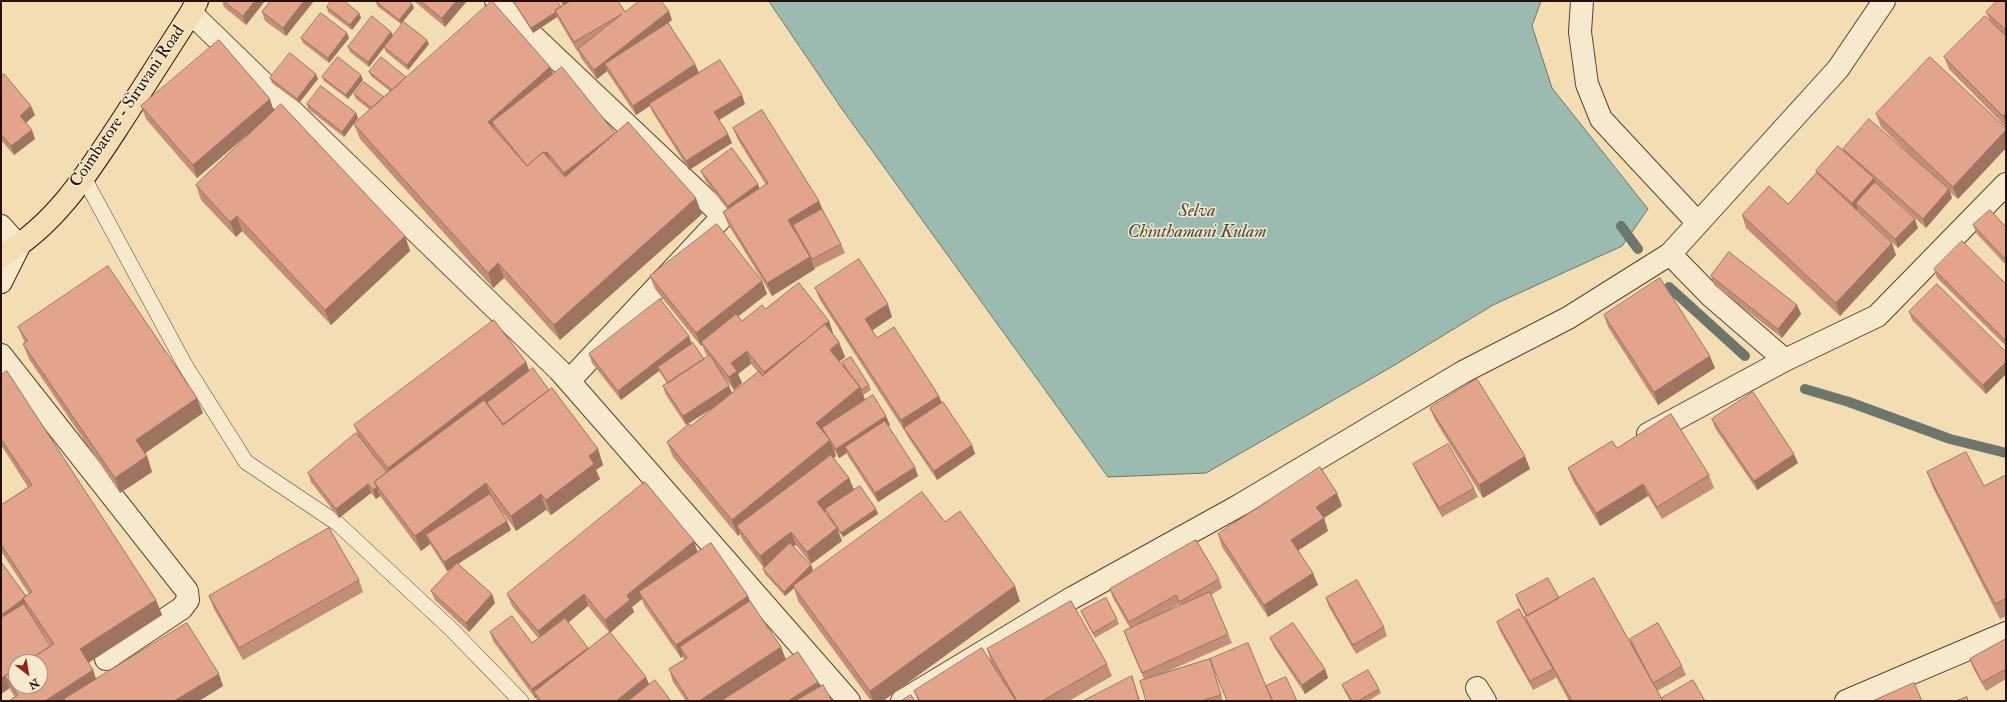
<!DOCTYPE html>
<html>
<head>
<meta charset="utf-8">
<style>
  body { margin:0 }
  #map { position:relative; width:2007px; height:702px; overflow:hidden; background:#f3ddb2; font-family:"IM FELL Double Pica",serif }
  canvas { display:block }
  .frame { position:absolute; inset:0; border:2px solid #270f06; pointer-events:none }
  .north { position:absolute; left:8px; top:654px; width:40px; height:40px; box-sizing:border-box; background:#f7e9cd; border:1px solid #a4927d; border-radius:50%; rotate:149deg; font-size:11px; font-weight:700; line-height:16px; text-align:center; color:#270f06 }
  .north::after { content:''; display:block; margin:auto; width:14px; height:18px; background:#8f2418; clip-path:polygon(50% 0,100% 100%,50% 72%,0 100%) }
</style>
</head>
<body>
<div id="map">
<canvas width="2007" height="702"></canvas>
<div class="frame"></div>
<div class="north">N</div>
</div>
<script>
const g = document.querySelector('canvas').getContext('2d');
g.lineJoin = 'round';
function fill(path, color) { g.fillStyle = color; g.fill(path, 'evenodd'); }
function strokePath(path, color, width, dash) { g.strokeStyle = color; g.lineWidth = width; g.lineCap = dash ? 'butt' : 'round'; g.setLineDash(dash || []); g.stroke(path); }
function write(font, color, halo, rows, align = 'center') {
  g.font = font + ' "IM FELL Double Pica",serif'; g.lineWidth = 3; g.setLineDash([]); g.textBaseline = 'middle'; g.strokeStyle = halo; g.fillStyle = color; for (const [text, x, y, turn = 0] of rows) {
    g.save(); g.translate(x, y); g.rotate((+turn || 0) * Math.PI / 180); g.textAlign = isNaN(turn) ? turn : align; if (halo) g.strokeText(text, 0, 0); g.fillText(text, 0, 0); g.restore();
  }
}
const water = new Path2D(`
  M769 1H1541L1532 26 1552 88 1648 209 1622 246 1493 305 1393 366 1206 473 1108 477 842 109Z`);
fill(water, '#9bbbb0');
strokePath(water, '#6d766c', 1);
strokePath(new Path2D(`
  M1621 226 1638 249
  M1669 287 1745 356
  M1805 389 1849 402 1950 439 2006 453`), '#6d766c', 10);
const lane = new Path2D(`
  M84 178 185 365 246 462 337 523 451 629 521 701`);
const street = new Path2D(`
  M496 1 723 216 569 381
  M1582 1 1580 32 1587 84 1601 119 1698 223
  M191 13 560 371 849 701
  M1 226 19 246
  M1670 254 1712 297 1785 360 1877 316 2006 184
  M1 355 187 591 188 600 182 608 106 659
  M1648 434 1785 360
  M1477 688 1485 701
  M902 701 1072 598 1240 505 1463 372 1568 318 1670 254 1838 69 1884 1
  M1846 701 2006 633`);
const secondary = new Path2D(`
  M1 282 19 246`);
const primary = new Path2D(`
  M1 256C57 225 91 168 125 116 147 82 169 47 191 13L197 1`);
strokePath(lane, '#5a4231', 16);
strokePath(street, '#5a4231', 24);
strokePath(secondary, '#270f06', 24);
strokePath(primary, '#270f06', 24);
strokePath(lane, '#f7e9cd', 15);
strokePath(street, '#f7e9cd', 22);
strokePath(secondary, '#f7e9cd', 22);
strokePath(primary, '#f3ddb2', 22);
fill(new Path2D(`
  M222 1H265L246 25 224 7Z
  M271 1H314L286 36 265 21 262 12Z
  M376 1 412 4 414 8 401 24 377 6Z
  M414 1H467L445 27Z
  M511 1H557L561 7 563 6 560 1H618L625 12 672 20 668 23 695 64 699 73 745 104 719 120 728 134 732 143 689 170 653 113 650 106 636 115 608 73 607 71 597 79 581 58 578 51H577L557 17 533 33 515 5Z
  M2006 1V127L1949 69 1944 57 1989 19 1986 12Z
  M327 7 359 13 361 18 352 30 328 12Z
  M391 32 393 36 429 44 408 70 386 52 384 47 369 67 350 52 348 47Z
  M347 33 349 38 329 63 303 43 301 38Z
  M550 67 553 74 615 133 702 214 560 340 504 278 493 288 360 139 354 124 370 110 356 99 354 94 384 97 390 91 371 76 369 72 406 78Z
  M1 77 35 115 26 123 35 139 14 155 1 140Z
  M322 77 363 80 348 99 324 81Z
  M270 78 318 79 299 103 272 83Z
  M307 104 356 113 358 118 344 137 308 109Z
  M141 106 274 111 405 236 410 251 331 325 242 231 236 237 201 200 196 185 261 123 197 178 146 119Z
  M1876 114 2006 128V148L1958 199 1950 192 1952 198 1926 228 1894 199 1918 228 1898 248 1859 212 1858 209 1857 210 1896 255 1840 316 1746 228 1742 215 1788 204 1817 173 1816 171 1844 151 1843 149 1920 164 1881 127Z
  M733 128 819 201 822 209 841 244 845 253 815 268 812 263 815 269 772 296 728 224 723 212 727 209 705 180 701 171 760 189 766 185 738 140Z
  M1973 225 2006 227V265L1977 234Z
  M1934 269 2006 284V346L1937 278Z
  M650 276 762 281 767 294 738 316 742 321 765 309 829 321 833 334 839 342 845 357 839 362 843 366 842 362 869 385 871 390 863 395 865 401 890 425 888 426 918 476 878 502 848 456 847 453 839 458 834 450 836 456 834 458 849 478 854 490 876 509 878 514 843 537 838 530 842 541 811 564 796 545 793 546 811 565 813 570 808 574 945 522 1020 601 883 701H871L798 601 794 588 785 596 765 574 763 569 764 568 742 539 740 534 738 536 673 457 667 442 691 426 716 406 686 425 666 395 663 386 667 383 659 371 621 400 592 363 589 354 689 336 692 344 704 359 708 357 706 354 702 345 701 346 655 289ZM751 364 758 372 732 393 723 376 734 390 742 383 738 374ZM826 511 827 514 832 522 825 512Z
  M1711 276 1797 305 1801 314 1782 338 1714 285Z
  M815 288 892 317 872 330 877 338 939 396 941 403 972 445 975 454 937 480 908 437 906 433 820 300Z
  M1909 312 2006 352V374L1986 394 1912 320Z
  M1604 315 1715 368 1658 405 1608 327Z
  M18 327 203 413 145 453 147 456 152 472 120 493 29 359 23 344 25 343Z
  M526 362 529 371 549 390 598 449 603 465 596 470 600 479 551 515 546 510 516 531 496 503 507 521 511 530 458 563 495 603 469 632 435 600 431 591 455 565 447 571 430 544 421 551 380 496 376 499 371 493 339 518 311 482 308 473 358 435 354 425Z
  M1 375 156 600 162 615 88 663 93 670 96 679 223 686 199 701H9L15 697 11 691 10 688 1 694V562L26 596 29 594 1 551V505L28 487 1 445ZM32 617 51 646H50Z
  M1430 408 1530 469 1483 498 1435 420Z
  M1712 419 1798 463 1757 490 1715 428Z
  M1617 448 1709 475 1714 488 1662 519 1648 496 1600 526 1573 481 1568 468Z
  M1413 464 1474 488 1478 497 1442 517 1417 473Z
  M1927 472 1984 486 2006 475V616L2000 619 1933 488Z
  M1342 506 1324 518 1328 531 1298 550 1318 585 1268 617 1222 547 1218 534Z
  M698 552 748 596 750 601 781 647 786 660 818 682 820 687 832 701H686L673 682 669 669 684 660 683 656 681 658 644 605 642 599 632 607 634 612 610 632 646 677 649 685 671 701H537L536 698H535L493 641 490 632 532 643 538 638 512 606 507 594ZM588 606 609 632 588 649 568 623Z
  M1219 579 1222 588 1211 595 1228 634 1232 643 1166 672 1210 659 1223 701H1146L1144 679 1127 640 1124 631 1130 628 1113 598 1110 589ZM1179 604 1180 606 1164 613Z
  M359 580 363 592 243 660 214 609 209 596Z
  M1516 595 1559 598 1632 647 1630 639 1682 666 1686 675 1657 691 1663 701H1569L1555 675 1556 678 1533 690 1500 631 1497 622 1527 623 1525 617H1526L1517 600Z
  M1326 598 1384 627 1387 636 1356 654 1329 607Z
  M1081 611 1117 619 1119 624 1095 638 1083 616Z
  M1270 638 1325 669 1328 678 1305 694 1274 647Z
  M2006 639V679L1986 691 1973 668 1970 659Z
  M987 649 1107 664 1112 676 1069 701H918L914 691 991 662Z
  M1342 685 1379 689 1381 693 1368 701H1350L1344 690Z`), '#c28e78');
fill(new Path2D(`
  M255 1H265L246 25 243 16Z
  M304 1H314L286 36 283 28Z
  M456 1H467L445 27 442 18Z
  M564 1H581L566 11 563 2Z
  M412 4 414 8 401 24 399 20Z
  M669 11 672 20 608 70 605 64 607 71 597 79 594 70Z
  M556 12 557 17 533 33 531 28Z
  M359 13 361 18 352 30 350 25Z
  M391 32 393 36 369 67 368 62Z
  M347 33 349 38 329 63 328 58Z
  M427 40 429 44 408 70 407 65Z
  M695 64 699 73 636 115 633 106Z
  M550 67 556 82 492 122 497 135 488 122Z
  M316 74 318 79 299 103 297 99Z
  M361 75 363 80 348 99 346 95Z
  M742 95 745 104 717 121 714 112Z
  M270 99 274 112 197 178 193 165Z
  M31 106 35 115 23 125 20 116Z
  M356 113 358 118 344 137 342 132Z
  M2006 113V124L2003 116Z
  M32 130 35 139 14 155 11 146Z
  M2006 130V148L1958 199 1953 187Z
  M615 134 569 186 564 173Z
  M728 134 732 143 689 170 686 161Z
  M547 152 551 164 528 166Z
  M1874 178 1878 187 1856 203 1858 209 1855 212 1852 203Z
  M758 184 761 193 732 215 728 206Z
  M1949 189 1952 198 1926 228 1923 219Z
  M696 198 702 214 560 340 554 325Z
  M819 201 824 213 793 225 795 231 792 233 788 220Z
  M237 216 242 231 236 237 230 222Z
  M1915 219 1918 228 1898 248 1895 239Z
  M405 236 410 251 331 325 325 310Z
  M1892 243 1896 255 1840 316 1836 303Z
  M810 257 815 269 772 296 767 283Z
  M498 263 504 278 493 288 488 273Z
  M762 281 767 294 703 344 701 342 702 345 701 346 696 333Z
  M888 304 892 317 870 332 865 319Z
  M1797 305 1801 314 1782 338 1778 329Z
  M829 321 833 333 768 384 764 372Z
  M689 336 692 345 658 367 659 371 621 400 618 391Z
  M839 342 845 357 835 365 830 350Z
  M747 351 751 364 738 374 742 383 734 390 729 377 731 363Z
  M1710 356 1715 368 1658 405 1654 392Z
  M526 362 531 375 392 481 388 468Z
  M2006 362V374L1986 394 1983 385Z
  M729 386 733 395 686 425 683 416Z
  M860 387 866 402 822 428 825 435 816 423Z
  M939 396 944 409 904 428 906 433 901 420Z
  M197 398 203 413 141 456 136 440Z
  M886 416 890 425 848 452 845 447 847 453 839 458 836 449Z
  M830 440 836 456 742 532 737 526 740 534 738 536 732 520Z
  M972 445 975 454 937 480 934 471Z
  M598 449 603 465 596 470 600 479 551 515 546 500 589 456Z
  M1794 454 1798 463 1757 490 1754 481Z
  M147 456 152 472 120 493 115 478Z
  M1525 456 1530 469 1483 498 1479 485Z
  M915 467 918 476 878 502 875 493Z
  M849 478 854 490 825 509 826 511 821 515 817 502Z
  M486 483 492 498 426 535 430 544 421 551 415 536Z
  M368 484 371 493 339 518 336 509Z
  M1643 484 1648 496 1600 526 1596 513Z
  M377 487 380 496 376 499 373 490Z
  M1337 493 1342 506 1321 520 1316 507Z
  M541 494 546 510 516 531 511 516Z
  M876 509 878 514 843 537 841 533Z
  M1324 518 1328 531 1296 552 1291 540Z
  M507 521 511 530 447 571 444 562Z
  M837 528 842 541 811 564 807 552Z
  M791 532 796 545 764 568 760 556Z
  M694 541 698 553 639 592 642 599 632 607 634 612 610 633 605 620 627 595Z
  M811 565 813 570 794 588 793 586 794 588 785 596 784 592Z
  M1313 573 1318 585 1268 617 1264 605Z
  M1015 586 1020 601 883 701H873L870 691Z
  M492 594 495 603 469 632 466 623Z
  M584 594 588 606 543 643 538 631Z
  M748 596 752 609 680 647 683 656 681 658 676 645Z
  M24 599 28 611 7 627 3 614Z
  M156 600 162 615 85 665 80 649Z
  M781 647 786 660 723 701H699Z
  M588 648 591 657 534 692 536 698H535L532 689Z
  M1325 669 1328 678 1305 694 1302 685Z
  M93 670 98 685 64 699 65 701H45Z
  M219 674 223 686 199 701H174Z
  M5 676 10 688 1 694V678Z
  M1132 676 1136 688 1140 701H1139Z
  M646 677 651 689 636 701H616Z
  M818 682 821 691 805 701H788Z`), '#9e7461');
const building = new Path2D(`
  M224 1H255L243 16Z
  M271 1H304L283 28 262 12Z
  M331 1H344L359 13 350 25 327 7Z
  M376 1H409L412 4 399 20Z
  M421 1H456L442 18Z
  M492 1 550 67 488 122 527 166 543 152 565 177 628 122 696 198 554 325 498 263 488 273 354 124Z
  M515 1H557L561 7 555 10 556 12 531 28 514 2Z
  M571 1H618L625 12 639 1H661L669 11 594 70 578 49 622 14 574 42 555 10Z
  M1997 1H2006V30L1986 12Z
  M321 13 347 33 328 58 301 38Z
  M372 16 391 32 368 62 348 47Z
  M1985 16 2006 36V113L2003 116 1944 57Z
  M404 22 427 40 407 65 384 47Z
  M668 23 695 64 633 106 605 64Z
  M219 40 270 99 193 165 141 106Z
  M290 53 316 74 297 99 270 78Z
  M338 57 361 75 346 95 322 77Z
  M381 57 406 77 402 81 392 90 369 72Z
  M1930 57 2006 128V130L1953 187 1876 114Z
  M720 60 742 95 714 112 728 134 686 161 649 104Z
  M562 67 615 133 564 173 547 152 545 153 543 152 527 166 492 122Z
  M4 74 31 106 20 116 32 130 11 146 1 134V77Z
  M364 82 384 97 372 108 354 94Z
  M321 86 356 113 342 132 307 104Z
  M281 104 405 236 325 310 237 216 230 222 196 185Z
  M762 110 819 201 788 220 810 257 767 283 723 212 768 183 733 128Z
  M1869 119 1949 189 1923 219 1843 149Z
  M1838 146 1874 178 1852 203 1816 171Z
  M732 148 758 184 728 206 701 171Z
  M1817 173 1892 243 1836 303 1742 215 1769 186 1788 204Z
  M1875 182 1915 219 1895 239 1856 203Z
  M822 209 841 244 812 259 793 225Z
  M1990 210 2006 227V260L1973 225Z
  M717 224 762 281 696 333 650 276Z
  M1962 241 2006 284V341L1934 269Z
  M1729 252 1797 305 1778 329 1711 276Z
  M859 259 888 304 865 319 877 338 894 327 939 396 901 420 815 288Z
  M108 266 197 398 136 440 147 456 115 478 23 344 28 341 18 327Z
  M1660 278 1710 356 1654 392 1604 315Z
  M799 283 829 321 764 372 747 351 731 363 737 371 729 377 701 342 736 314 742 321 762 305 765 309Z
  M1937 284 2006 352V362L1983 385 1909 312Z
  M660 299 689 336 618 391 589 354Z
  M494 320 526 362 388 468 354 425Z
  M825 324 839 342 830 350 860 387 816 423 830 440 732 520 667 442 689 424 691 426 759 371 762 376Z
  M693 343 704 359 668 383 658 367Z
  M710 355 729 386 683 416 663 386Z
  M851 357 869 385 861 390 860 387 847 370 842 362Z
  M533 368 549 390 503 424 487 403Z
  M7 371 156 600 80 649 93 670 45 701H9L18 695 5 676 16 669V686H40V662H26L54 644 23 598 32 592 1 544V505L32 485 1 439V375Z
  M1477 379 1525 456 1479 485 1430 408Z
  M552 388 598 449 589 456 594 464 546 500 541 494 511 516 486 483 415 536 374 482 484 400 503 425Z
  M1753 392 1794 454 1754 481 1712 419Z
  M873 395 886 416 836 449 822 428Z
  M943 402 972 445 934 471 904 428Z
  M1671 414 1709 475 1657 507 1643 484 1596 513 1568 468 1612 441 1617 448Z
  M885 421 915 467 875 493 845 447Z
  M356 433 387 472 374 482 377 487 373 490 368 484 336 509 308 473Z
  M1448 444 1474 488 1439 508 1413 464Z
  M1966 452 1984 486 2006 475V598L1995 604 1927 472Z
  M831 455 849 478 817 502 837 528 807 552 791 532 760 556 737 526Z
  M1320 467 1337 493 1316 507 1324 518 1291 540 1313 573 1264 605 1218 534Z
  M645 482 694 541 627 595 630 600 605 620 584 594 538 631 507 594Z
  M860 486 876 509 841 533 825 509Z
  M922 492 945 522 960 511 1015 586 870 691 793 586Z
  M490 494 507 521 444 562 426 535Z
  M329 528 359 580 239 648 209 596Z
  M1196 540 1219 579 1179 602 1176 595 1129 622 1110 589Z
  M711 543 748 596 676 645 639 592Z
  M790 543 811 565 784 592 763 569Z
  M1 562 26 596 23 598H24L3 614 1 612Z
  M457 563 492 594 466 623 431 591Z
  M1548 578 1559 598 1527 616 1516 595Z
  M1594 578 1663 701H1572L1525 617Z
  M1357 580 1384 627 1353 645 1326 598Z
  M1210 592 1228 634 1142 673 1124 631Z
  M1106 598 1117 619 1093 633 1081 611Z
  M750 601 781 647 699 701H689L669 669 687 658 680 647Z
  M1071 601 1107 664 1042 701H1017L987 649Z
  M24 604 50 646 26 662H16V669L1 678V618Z
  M1519 609 1553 669 1530 681 1497 622Z
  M512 616 532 643 565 618 588 648 532 689 490 632Z
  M187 623 219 674 174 701H66L64 699Z
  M1293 623 1325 669 1302 685 1270 638Z
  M1658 623 1682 666 1653 683 1630 639Z
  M610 632 646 677 616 701H541L534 692Z
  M2006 639V669L1982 682 1970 659Z
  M1248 643 1272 701H1227L1210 659Z
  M982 648 1016 701H920L914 691Z
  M798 652 818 682 788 701H721Z
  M1210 659 1221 695 1201 701H1146L1140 681Z
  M1368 670 1379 689 1358 701H1352L1342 685Z
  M1132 676 1139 701H1083Z
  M1286 677 1297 701H1273L1266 686Z
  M655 680 671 701H628Z
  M1693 680 1705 701H1664L1662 698Z
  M1914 683 1922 701H1873Z
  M823 685 832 701H795Z
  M911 695 915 701H901Z
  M1967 697 1968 701H1956Z`);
fill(building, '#e2a58b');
strokePath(building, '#9e7461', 1);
write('17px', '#270f06', '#f7e9cd', [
  ["Coimbatore - Siruvani Road",128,107,-56]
]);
write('italic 18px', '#504b42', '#f7e9cd', [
  ["Selva",1197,212],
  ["Chinthamani Kulam",1197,233]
]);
</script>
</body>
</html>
